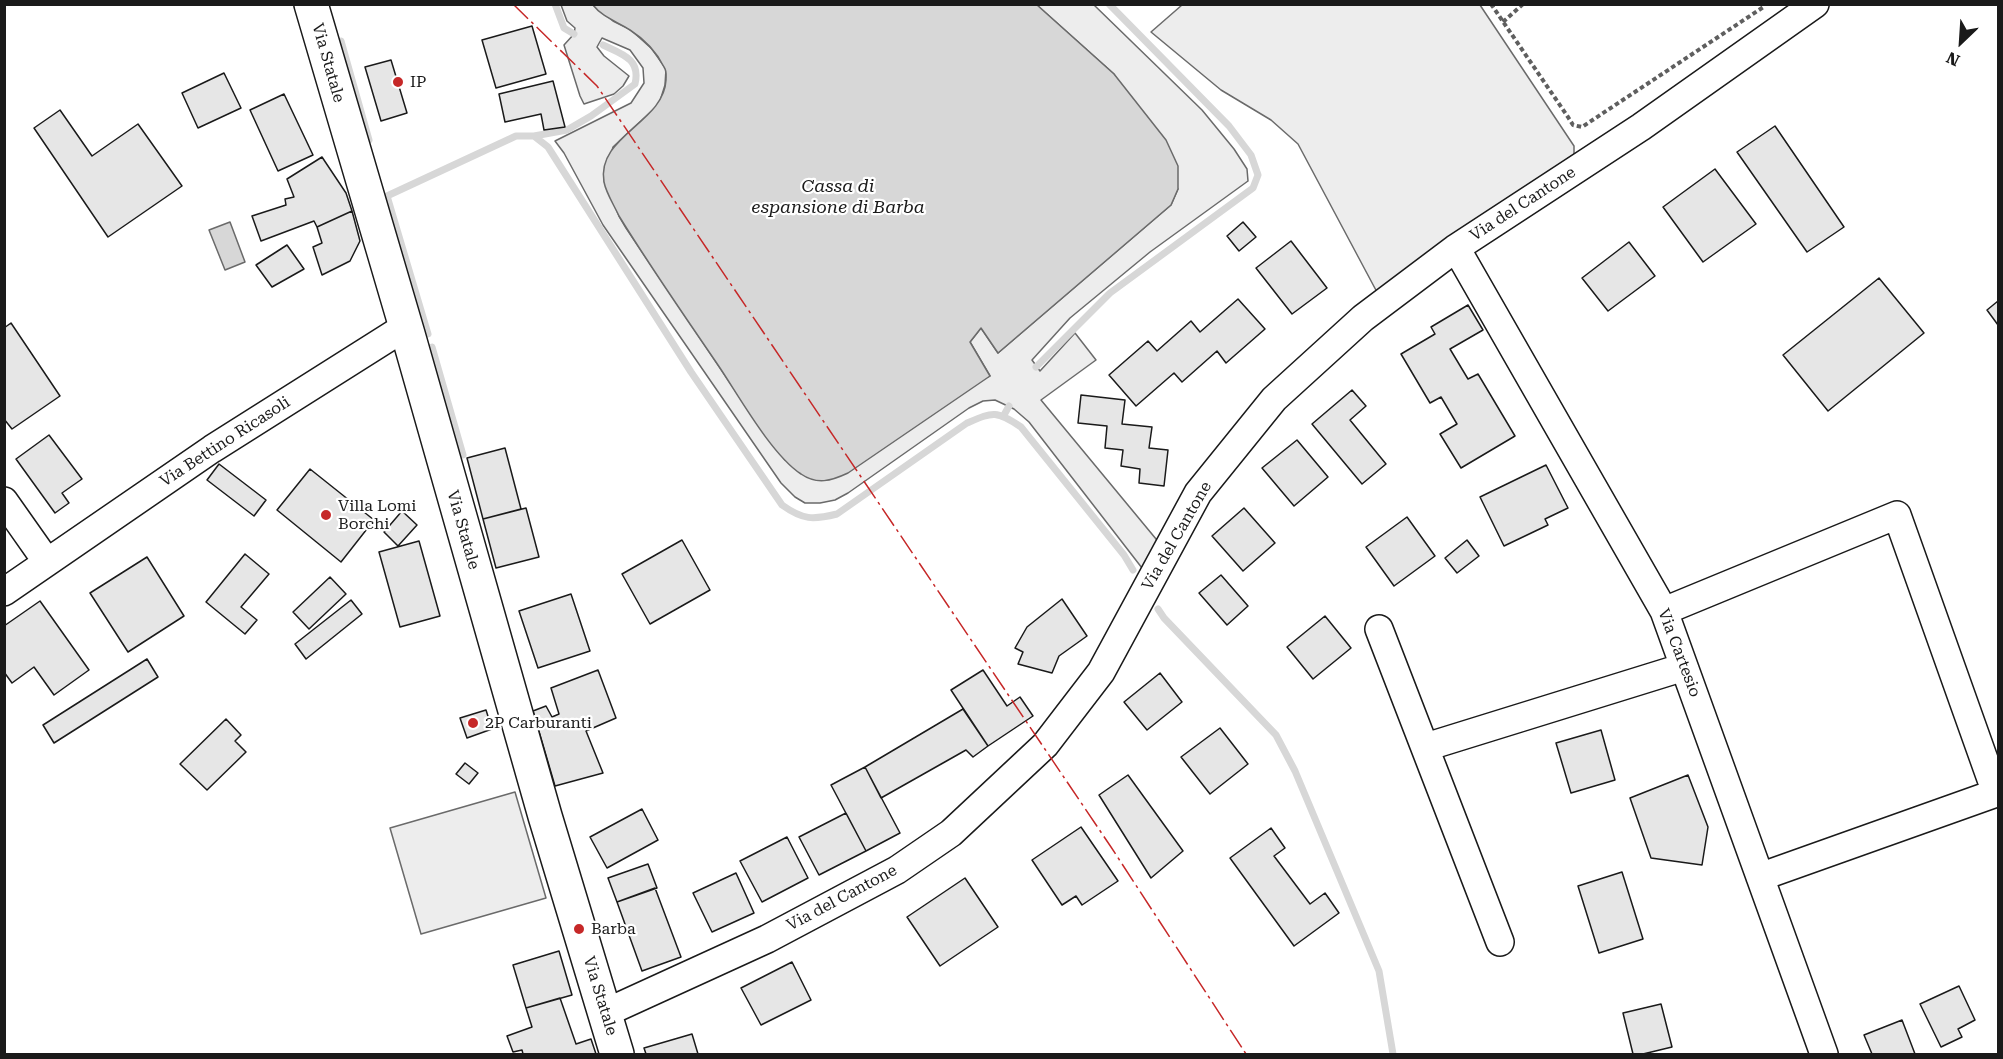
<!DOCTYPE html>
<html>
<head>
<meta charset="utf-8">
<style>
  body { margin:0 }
  #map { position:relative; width:2003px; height:1059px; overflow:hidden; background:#fff; font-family:"Roboto Serif",serif }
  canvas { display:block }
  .frame { position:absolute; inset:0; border:6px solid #1a1a1a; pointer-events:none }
  .north { position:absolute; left:1931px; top:12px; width:60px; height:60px; -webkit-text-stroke:4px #fff; paint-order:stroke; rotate:205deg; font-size:16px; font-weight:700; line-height:24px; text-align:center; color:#1a1a1a }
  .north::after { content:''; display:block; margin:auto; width:21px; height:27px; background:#1a1a1a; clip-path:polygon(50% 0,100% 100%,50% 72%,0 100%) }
</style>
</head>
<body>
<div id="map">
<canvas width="2003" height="1059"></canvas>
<div class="frame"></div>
<div class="north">N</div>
</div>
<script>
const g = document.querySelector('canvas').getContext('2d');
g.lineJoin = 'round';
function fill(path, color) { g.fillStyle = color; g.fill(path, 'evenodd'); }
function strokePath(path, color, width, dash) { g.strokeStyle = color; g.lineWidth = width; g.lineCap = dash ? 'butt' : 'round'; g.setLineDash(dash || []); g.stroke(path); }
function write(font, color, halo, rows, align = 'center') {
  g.font = font + ' "Roboto Serif",serif'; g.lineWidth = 4.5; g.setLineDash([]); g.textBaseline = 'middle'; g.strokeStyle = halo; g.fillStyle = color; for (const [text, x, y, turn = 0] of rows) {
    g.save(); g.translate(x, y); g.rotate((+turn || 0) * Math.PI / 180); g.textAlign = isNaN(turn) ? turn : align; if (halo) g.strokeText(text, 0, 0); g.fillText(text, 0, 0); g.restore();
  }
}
const built = new Path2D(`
  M561 5H593L613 21 631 30 652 49 666 69 665 85 659 104 613 147 604 181 619 216 626 228 755 420 785 460 990 376 970 342 981 328 998 353 1171 205 1178 189 1114 74 1037 5H1094L1202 110 1234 149 1247 169 1248 181 1150 252 1070 318 1032 360 1040 371 1075 333 1096 360 1041 400 1161 545 1142 568 1029 422 1014 409 995 400 983 401 969 408 848 493 835 500 820 503H805L795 497 781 483 603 225 564 153 555 141 631 103 644 83 643 68 630 50 602 38 597 47 604 56 629 76 623 86 614 94 584 104 580 96 564 45 574 34 575 28 567 21Z
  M1182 5H1480L1574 146V154L1378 294 1298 144 1271 120 1221 90 1151 32Z
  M515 792 546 898 421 934 390 828Z`);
fill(built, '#ededed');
strokePath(built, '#6a6a6a', 1.5);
const water = new Path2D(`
  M593 5H1037L1114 74 1166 140 1178 166V189L1171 205 998 353 981 328 970 342 990 376 848 473C831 481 817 485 801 474 772 455 740 398 720 368 686 318 651 268 619 216 614 205 606 193 604 182 596 136 664 123 666 80 666 75 667 71 664 67 657 53 644 39 630 30 618 22 602 17 593 5Z
  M230 222 245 262 225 270 209 230Z`);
fill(water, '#d7d7d7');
strokePath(water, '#6a6a6a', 1.5);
strokePath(new Path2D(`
  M555 4 564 28 574 34
  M341 41 369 140
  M534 136 567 130 591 116 635 84C641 59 622 54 603 45
  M428 334 387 196 516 136H534L548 147 691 372 782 505C803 520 813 520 837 514L967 423C993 412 996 410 1021 427L1124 555 1133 570
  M432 347 463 455
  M1036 367 1110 293 1253 188 1258 175 1251 155 1229 126 1109 4
  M1004 415 1009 406
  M1158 609 1164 618 1276 735 1295 771 1379 971 1393 1054`), '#d7d7d7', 7);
const building = new Path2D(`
  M532 26 546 74 496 88 482 40Z
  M391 60 407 113 381 121 365 67Z
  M224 73 241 108 198 128 182 93Z
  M553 81 565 127 544 130 541 114 505 122 499 94Z
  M284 94 313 155 278 171 250 110Z
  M60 110 92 156 138 124 182 186 108 237 34 128Z
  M1775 126 1844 227 1807 252 1737 152Z
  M322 157 346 193 352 211 317 227 314 221 261 241 252 216 286 205 285 199 294 197 287 179Z
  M1715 169 1756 224 1703 262 1663 207Z
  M352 211 360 241 350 261 322 275 313 247 322 243 317 227Z
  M1243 222 1256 237 1239 251 1227 236Z
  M1291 241 1327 288 1292 314 1256 268Z
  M1629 242 1655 276 1608 311 1582 278Z
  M287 245 304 269 272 287 256 265Z
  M1879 278 1924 333 1828 411 1783 355Z
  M1238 299 1265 329 1226 363 1217 351 1182 382 1174 373 1136 406 1109 375 1148 341 1157 351 1191 321 1200 332Z
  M1998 301V325L1987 310Z
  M1468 305 1483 330 1450 349 1468 379 1478 374 1515 436 1461 468 1440 434 1457 424 1441 397 1430 403 1401 354 1435 334 1431 327Z
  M11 323 60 396 12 429 4 419V328Z
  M1352 390 1366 406 1350 420 1386 464 1362 484 1312 424Z
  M1081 395 1125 400 1122 424 1152 427 1149 448 1168 450 1164 486 1139 483 1140 469 1121 466 1123 450 1105 448 1107 426 1078 423Z
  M49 435 82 479 62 493 69 503 55 513 16 459Z
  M1297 440 1328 477 1294 506 1262 468Z
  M505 448 521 509 483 519 467 458Z
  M219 464 266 500 254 516 207 480Z
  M1546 465 1568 508 1545 519 1548 525 1504 546 1480 497Z
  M310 469 374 520 341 562 277 510Z
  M526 508 539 557 496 568 483 519Z
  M1244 508 1275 543 1243 571 1212 536Z
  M402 511 417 525 398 546 384 532Z
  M1407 517 1435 556 1394 586 1366 547Z
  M682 540 710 590 650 624 622 574Z
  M1467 540 1479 556 1457 573 1445 558Z
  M419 541 440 616 400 627 379 552Z
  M245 554 269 574 241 607 257 620 245 634 206 602Z
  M147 557 184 616 128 652 90 593Z
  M1221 575 1248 606 1227 625 1199 593Z
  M330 577 346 594 309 629 293 612Z
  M571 594 590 651 538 668 519 611Z
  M1062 599 1087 636 1059 656 1052 673 1018 664 1023 652 1015 648 1027 627Z
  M351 600 362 614 306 659 295 644Z
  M40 601 89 670 54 695 34 667 12 683 4 672V626Z
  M1325 616 1351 648 1313 679 1287 647Z
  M147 659 158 677 54 743 43 725Z
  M598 670 616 718 586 731 603 773 555 786 533 711 546 706 552 717 559 714 551 688Z
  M983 670 1007 706 1020 697 1033 716 988 746 951 690Z
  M1160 673 1182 702 1147 730 1124 702Z
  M963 709 988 746 973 757 966 750 881 798 865 767Z
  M486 710 492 729 467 738 460 718Z
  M226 719 241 735 235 741 246 752 207 790 180 764Z
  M1220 728 1248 764 1210 794 1181 757Z
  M1601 730 1615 780 1571 793 1556 743Z
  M465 763 478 773 469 784 456 774Z
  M865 767 900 833 866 851 831 785Z
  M1128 775 1183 851 1151 878 1099 795Z
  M1688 775 1708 827 1702 865 1651 858 1630 798Z
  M642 809 658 840 607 868 590 837Z
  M846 813 866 851 819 875 799 837Z
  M1081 827 1118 881 1082 905 1076 896 1062 905 1032 860Z
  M1271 828 1285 848 1274 856 1310 904 1325 893 1339 913 1294 946 1230 858Z
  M787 837 808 878 762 902 740 861Z
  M648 864 657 888 617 902 608 878Z
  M1622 872 1643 939 1599 953 1578 886Z
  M736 873 754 913 712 932 693 893Z
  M965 878 998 927 940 966 907 917Z
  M655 888 681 957 642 971 617 902Z
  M559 951 572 995 526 1008 513 965Z
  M792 962 811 1000 761 1025 741 988Z
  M1959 986 1975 1020 1958 1029 1962 1037 1941 1047 1920 1004Z
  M560 998 576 1044 591 1039 596 1054H523L522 1050 513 1052 507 1036 532 1027 526 1008Z
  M1661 1004 1672 1047 1643 1054H1633L1623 1013Z
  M1902 1020 1915 1054H1872L1864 1035Z
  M692 1034 698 1054H646L644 1048Z`);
fill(building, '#e6e6e6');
strokePath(building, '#1a1a1a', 1.5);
const minor = new Path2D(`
  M1456 248 1664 611 1824 1054
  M4 501 47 562
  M4 592 212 449 394 334H408
  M1664 611 1897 515 1996 793 1760 877
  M1379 629 1500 942
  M1426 747 1684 667
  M605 1013 767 939 897 870 951 833 1045 745 1101 672 1198 493 1274 399 1363 318 1456 248 1641 127 1815 4`);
const major = new Path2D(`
  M311 4 408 334 545 816 617 1054`);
strokePath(minor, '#1a1a1a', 30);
strokePath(major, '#1a1a1a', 36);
strokePath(new Path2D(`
  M1491 4 1568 117 1573 125 1582 127 1765 6
  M1503 22 1523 4`), '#5f5f5f', 4, [4.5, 3]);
strokePath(minor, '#fff', 27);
strokePath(major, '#fff', 33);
strokePath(new Path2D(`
  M513 4 597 86 1111 847 1246 1054`), '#c62828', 1.5, [21, 4.5, 3, 4.5]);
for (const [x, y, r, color] of [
  [398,82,6,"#c62828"],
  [326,515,6,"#c62828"],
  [473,723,6,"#c62828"],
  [579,929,6,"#c62828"]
]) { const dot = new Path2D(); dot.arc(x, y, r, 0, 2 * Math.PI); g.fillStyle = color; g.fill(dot); strokePath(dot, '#fff', 2); }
write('16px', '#1a1a1a', '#fff', [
  ["Via Statale",328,63,74],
  ["Via del Cantone",1523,204,-33],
  ["Via Bettino Ricasoli",225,442,-33],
  ["Via Statale",463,530,74],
  ["Via del Cantone",1177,536,-60],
  ["Via Cartesio",1679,653,69],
  ["Via del Cantone",842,898,-28],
  ["Via Statale",600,996,73]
]);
write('16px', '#1a1a1a', '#fff', [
  ["IP",410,82],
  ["Villa Lomi",338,506],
  ["Borchi",338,524],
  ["2P Carburanti",485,723],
  ["Barba",591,929]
], 'left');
write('italic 18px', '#1a1a1a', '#fff', [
  ["Cassa di",838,187],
  ["espansione di Barba",838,208]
]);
</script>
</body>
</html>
